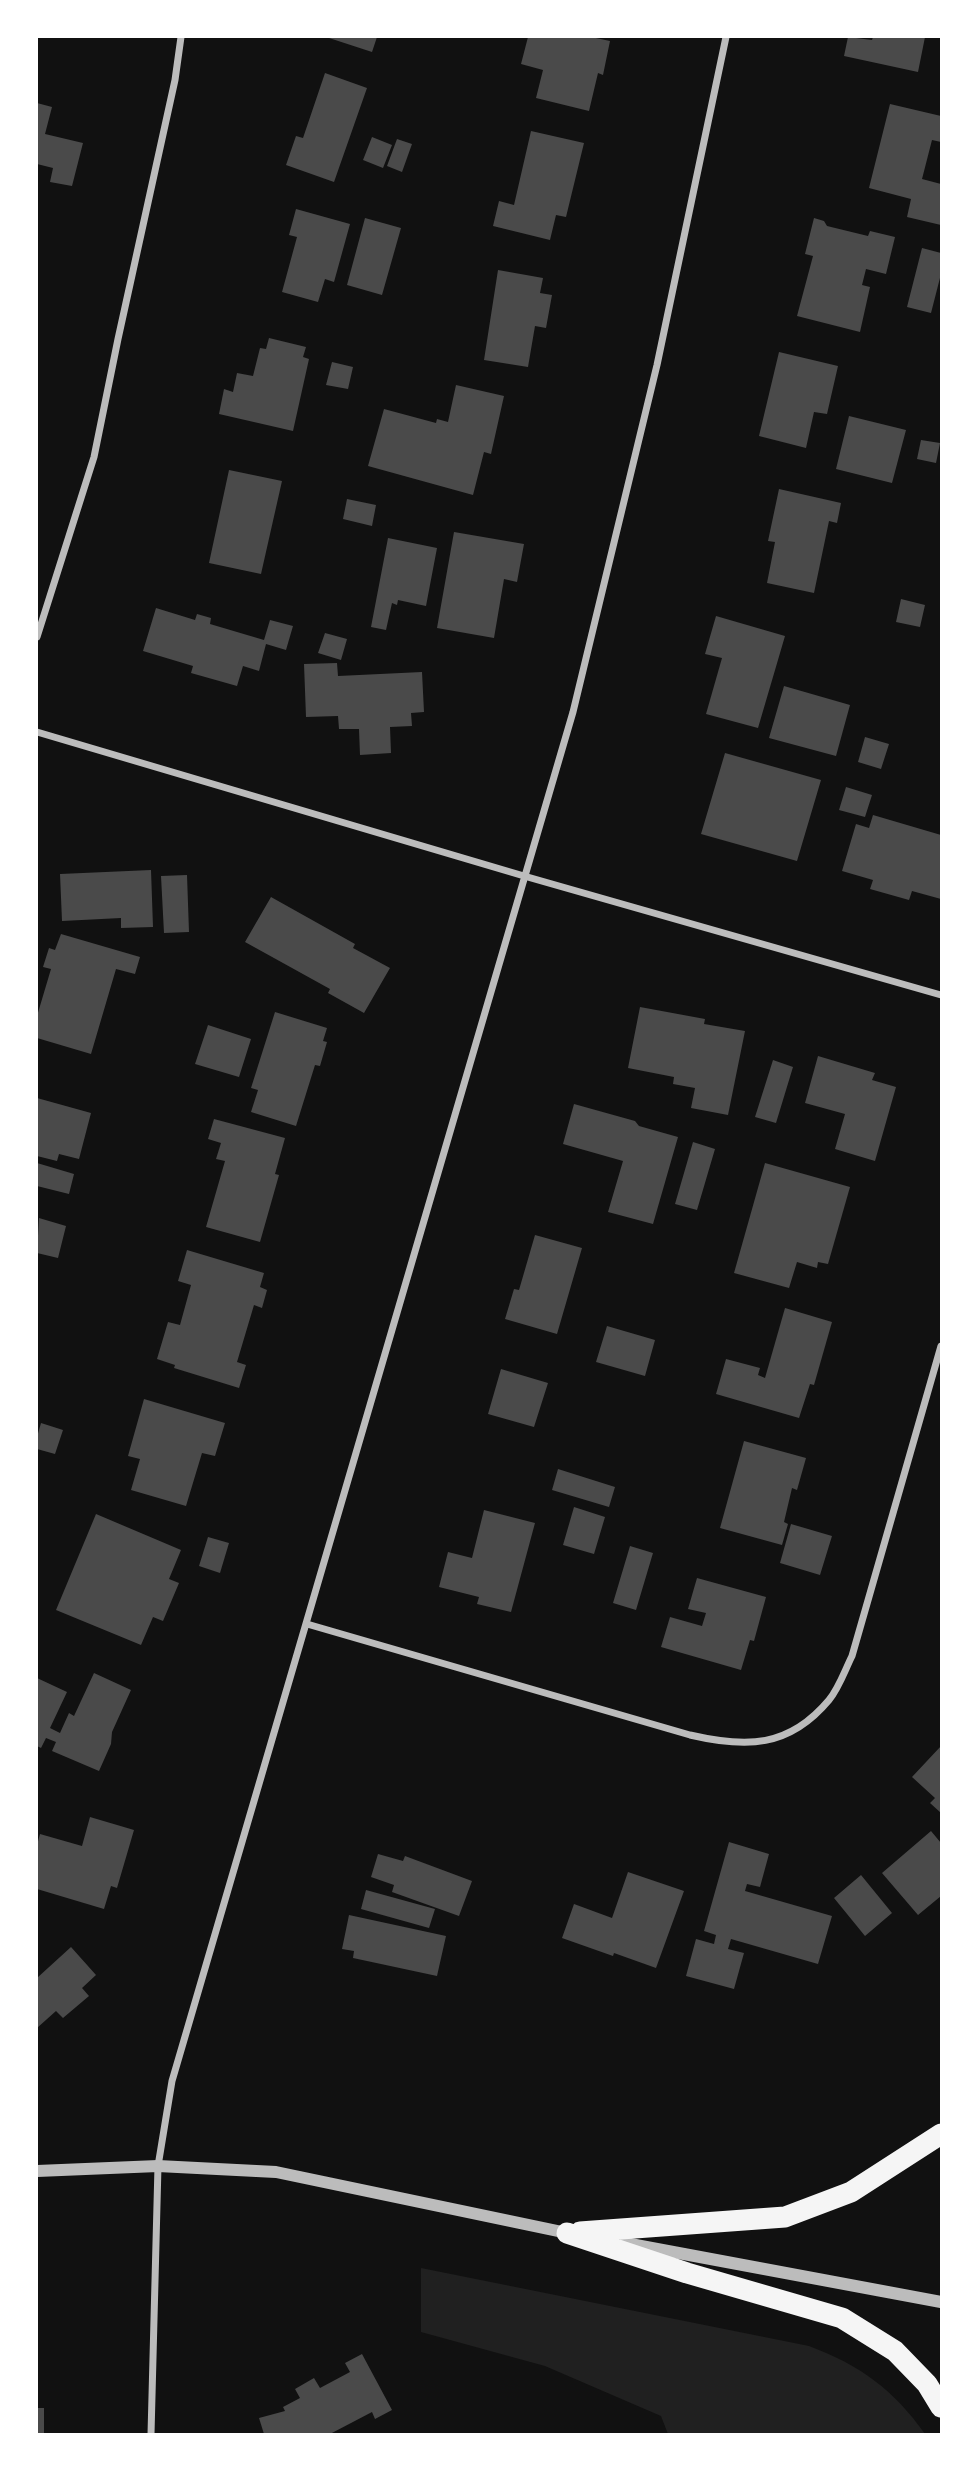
<!DOCTYPE html>
<html>
<head>
<meta charset="utf-8">
<style>
  body { margin:0 }
  #map { position:relative; width:978px; height:2471px; overflow:hidden; background:#111; font-family:"PT Sans",sans-serif }
  canvas { display:block }
  .frame { position:absolute; inset:0; border:38px solid #fff; pointer-events:none }
</style>
</head>
<body>
<div id="map">
<canvas width="978" height="2471"></canvas>
<div class="frame"></div>
</div>
<script>
const g = document.querySelector('canvas').getContext('2d');
g.lineJoin = 'round';
function fill(path, color) { g.fillStyle = color; g.fill(path, 'evenodd'); }
function strokePath(path, color, width, dash) { g.strokeStyle = color; g.lineWidth = width; g.lineCap = dash ? 'butt' : 'round'; g.setLineDash(dash || []); g.stroke(path); }
fill(new Path2D(`
  M421 2268 809 2346C860 2365 894 2390 925 2434H668L661 2416 545 2366 421 2332Z`), '#202020');
fill(new Path2D(`
  M326 37H377L372 52Z
  M528 37H591L610 41 603 75 598 73 589 111 536 98 543 70 521 64Z
  M848 37 872 40 873 37H925L918 72 844 56Z
  M325 73 367 88 334 182 286 165 296 136 303 138Z
  M37 103 52 107 45 134 83 143 72 186 50 182 53 168 37 164Z
  M890 104 941 116V142L932 140 922 179 941 184V225L907 217 911 199 869 188Z
  M531 131 584 143 566 217 556 215 550 240 493 226 499 201 514 205Z
  M372 137 392 145 383 168 363 160Z
  M397 139 412 144 402 172 387 166Z
  M296 209 350 224 334 282 325 279 318 302 282 292 297 237 289 235Z
  M365 218 401 228 382 295 347 285Z
  M814 218 824 221 827 226 868 236 870 231 895 237 886 274 866 269 862 285 870 287 860 332 797 316 813 256 805 254Z
  M922 248 941 253V274L931 313 907 307Z
  M498 270 543 278 540 293 552 295 546 328 535 326 528 367 484 360Z
  M269 338 306 347 303 357 309 359 293 431 219 414 224 389 233 392 237 373 253 376 260 348 266 349Z
  M779 352 838 366 827 414 814 412 806 448 759 436Z
  M332 362 353 367 348 389 326 385Z
  M456 385 504 396 491 454 484 452 473 495 368 466 384 409 436 423 437 419 448 422Z
  M849 416 906 430 892 483 836 469Z
  M921 440 940 443 936 463 917 459Z
  M229 470 282 481 261 574 209 563Z
  M779 489 841 503 837 523 829 521 814 593 767 583 775 542 768 541Z
  M347 499 376 505 372 526 343 519Z
  M454 532 524 544 517 582 504 579 494 638 437 628Z
  M388 538 437 548 426 606 398 600 397 605 392 603 386 630 371 627Z
  M901 599 925 605 920 627 896 622Z
  M156 608 195 620 197 614 211 618 210 624 264 640 270 620 293 626 286 650 266 644 259 671 243 666 237 686 191 673 193 666 143 651Z
  M716 616 785 636 758 728 706 714 722 658 705 654Z
  M325 633 347 639 341 660 318 653Z
  M337 663 338 676 422 672 424 712 411 713 412 726 390 727 391 753 360 755 359 729H339L338 716 306 717 304 664Z
  M784 686 850 705 836 756 769 738Z
  M865 737 889 744 881 769 858 762Z
  M725 753 821 780 797 861 701 834Z
  M846 787 872 795 865 817 839 810Z
  M873 815 941 835V899L912 891 909 900 870 889 873 880 842 871 856 824 869 828Z
  M151 870 153 927 121 928V918L62 921 60 874Z
  M187 875 189 932 164 933 161 876Z
  M271 897 355 944 353 948 390 968 364 1013 328 993 330 989 245 942Z
  M61 934 140 957 135 974 116 969 91 1054 37 1038V1016L51 969 43 967 49 948 55 950Z
  M640 1007 705 1019 704 1024 745 1031 728 1115 691 1108 695 1088 673 1084 674 1077 628 1068Z
  M275 1012 327 1028 323 1041 327 1042 320 1066 315 1065 296 1126 251 1112 258 1090 251 1088Z
  M208 1025 251 1039 239 1077 195 1064Z
  M818 1056 875 1073 872 1080 896 1087 875 1161 835 1149 845 1114 805 1103Z
  M773 1060 793 1067 776 1123 755 1117Z
  M37 1098 91 1113 79 1159 59 1154 57 1161 37 1156Z
  M574 1104 635 1121 639 1126 678 1137 653 1224 608 1212 623 1161 563 1144Z
  M214 1119 285 1138 275 1174 279 1175 260 1242 206 1227 225 1161 216 1159 221 1143 208 1139Z
  M693 1142 715 1149 697 1210 675 1204Z
  M37 1163 74 1174 69 1194 37 1186Z
  M765 1163 850 1187 828 1264 818 1262 817 1268 797 1262 789 1288 734 1273Z
  M39 1218 66 1226 58 1258 37 1253Z
  M535 1235 582 1248 557 1334 505 1319 514 1289 519 1290Z
  M187 1250 264 1273 260 1287 267 1290 262 1308 254 1305 237 1362 246 1365 239 1388 174 1368 175 1365 157 1359 168 1322 180 1325 191 1285 178 1281Z
  M785 1308 832 1322 814 1385 810 1384 799 1418 716 1394 726 1359 760 1368 758 1375 765 1378Z
  M607 1326 655 1340 645 1376 596 1362Z
  M501 1369 548 1383 534 1427 488 1414Z
  M144 1399 225 1423 215 1456 202 1453 186 1506 131 1490 140 1459 128 1456Z
  M41 1423 63 1430 55 1454 37 1449V1437Z
  M744 1441 806 1458 797 1490 792 1488 784 1522 788 1524 782 1545 720 1528Z
  M558 1469 615 1487 609 1507 552 1490Z
  M574 1507 605 1517 594 1554 563 1545Z
  M484 1510 535 1523 511 1612 477 1604 479 1597 439 1587 448 1552 472 1558Z
  M96 1514 181 1550 169 1579 179 1583 163 1621 153 1617 141 1645 56 1610Z
  M791 1524 832 1536 820 1575 780 1563Z
  M208 1537 229 1543 220 1573 199 1566Z
  M630 1546 653 1553 636 1610 613 1603Z
  M697 1578 766 1597 754 1641 750 1640 741 1670 661 1647 670 1617 702 1626 706 1613 688 1609Z
  M94 1673 131 1690 112 1732 111 1744 99 1771 52 1751 56 1742 46 1738 41 1748 37 1746V1678L67 1692 50 1728 60 1733 69 1713 74 1716Z
  M941 1746V1813L930 1803 935 1798 912 1777Z
  M90 1817 134 1830 117 1888 111 1886 104 1909 37 1889V1845L40 1834 82 1846Z
  M931 1831 941 1843V1896L918 1915 882 1873Z
  M729 1842 769 1854 760 1887 747 1884 745 1891 832 1916 818 1964 731 1939 728 1949 744 1953 734 1989 686 1976 696 1939 714 1944 716 1935 704 1931Z
  M378 1854 403 1861 405 1856 472 1881 459 1916 392 1892 394 1885 371 1877Z
  M628 1872 684 1891 656 1968 614 1953 613 1956 562 1938 574 1904 612 1918Z
  M861 1875 892 1913 865 1936 834 1898Z
  M366 1890 435 1909 429 1928 361 1909Z
  M349 1915 446 1936 437 1976 353 1958 354 1951 342 1949Z
  M71 1947 96 1975 82 1988 89 1996 63 2018 56 2011 37 2028V1978Z
  M362 2354 392 2410 375 2419 372 2412 330 2434H264L259 2418 285 2411 283 2407 300 2398 295 2389 314 2378 320 2388 350 2372 345 2363Z
  M37 2408H44V2434H37Z`), '#4a4a4a');
strokePath(new Path2D(`
  M37 637 94 457 118 339 175 80 181 37
  M37 732 524 876 941 995
  M307 1624 690 1735C746 1748 789 1748 829 1700 839 1688 845 1670 852 1656L941 1346
  M151 2434 158 2166 172 2081 573 712 657 365 726 37`), '#bcbcbc', 7);
strokePath(new Path2D(`
  M37 2171 158 2166 276 2172 572 2234
  M625 2243 941 2302`), '#bcbcbc', 12);
strokePath(new Path2D(`
  M580 2232 785 2217 851 2192 941 2134
  M567 2233 687 2273 842 2318 895 2351 927 2384 941 2407`), '#f5f5f5', 21);
</script>
</body>
</html>
